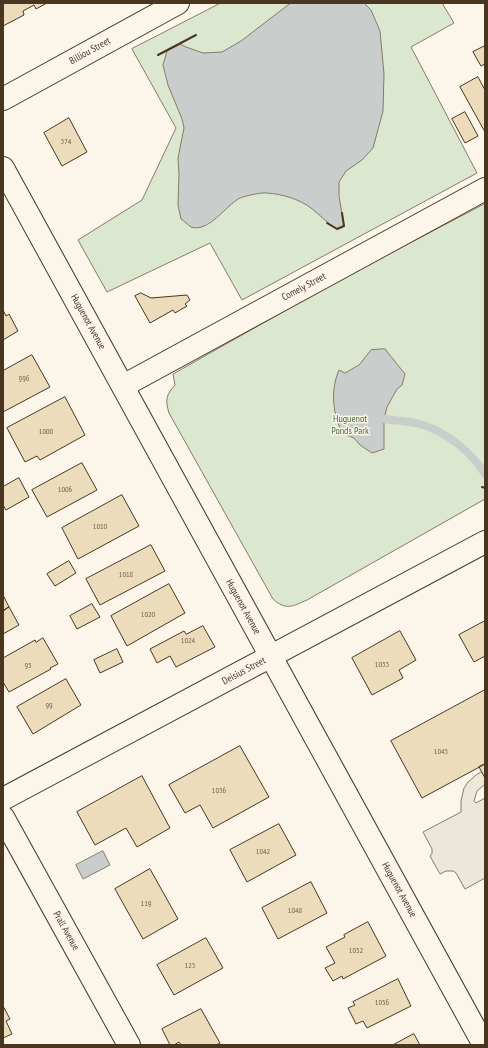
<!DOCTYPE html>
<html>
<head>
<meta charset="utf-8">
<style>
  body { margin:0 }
  #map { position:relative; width:488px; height:1048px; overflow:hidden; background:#fbf6e9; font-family:"PT Sans Narrow",sans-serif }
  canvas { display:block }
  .frame { position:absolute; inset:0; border:4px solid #4a3520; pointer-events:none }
</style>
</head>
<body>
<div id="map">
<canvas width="488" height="1048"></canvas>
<div class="frame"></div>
</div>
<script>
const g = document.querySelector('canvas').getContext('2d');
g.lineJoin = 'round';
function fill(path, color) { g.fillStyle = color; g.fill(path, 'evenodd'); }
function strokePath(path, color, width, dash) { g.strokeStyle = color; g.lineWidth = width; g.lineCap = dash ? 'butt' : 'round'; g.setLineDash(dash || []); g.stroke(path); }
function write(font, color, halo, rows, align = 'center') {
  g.font = font + ' "PT Sans Narrow",sans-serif'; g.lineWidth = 3; g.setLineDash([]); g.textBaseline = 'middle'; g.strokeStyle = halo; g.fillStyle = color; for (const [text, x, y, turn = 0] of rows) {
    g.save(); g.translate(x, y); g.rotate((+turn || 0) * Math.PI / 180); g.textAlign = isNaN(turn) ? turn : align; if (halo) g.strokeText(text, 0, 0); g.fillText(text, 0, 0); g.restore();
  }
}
const green = new Path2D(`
  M221 3H442L454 23 411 47 477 173 242 300 210 243 107 292 78 240 142 200 176 128 132 49Z
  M485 204V499L307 600C293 606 286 611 273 599L169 413C165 400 166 395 175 385L173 374 341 279Z`);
fill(green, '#dce7d0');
strokePath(green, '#887966', 1);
const parking = new Path2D(`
  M485 770V784L477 791 474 801 476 803 485 798V878L465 889 456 873 453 871H446L440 874 430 856 432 854V849L423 832 461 812V801L464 788 468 782 476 775Z`);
fill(parking, '#ede7d9');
strokePath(parking, '#887966', 1);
const water = new Path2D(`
  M291 3H364L371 10 380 31 384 74 383 111 373 148 362 160 346 171 339 182V196L344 226 337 229C327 223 320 215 311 208 299 199 282 194 267 193 262 192 245 196 240 198 226 205 209 233 191 227 188 225 184 221 181 219L178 205 179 174 178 158 184 128 182 119 168 85 163 65 167 51 180 44 186 47 203 53 222 52 241 41Z
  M385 349 405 374 402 385 397 389 387 407 384 419V449L372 453 360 445 354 438 342 433C333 413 330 391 339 370L345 373 359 365 371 350Z
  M103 851 110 865 83 879 76 865Z`);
fill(water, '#c9cecd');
strokePath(water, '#887966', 1);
strokePath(new Path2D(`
  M384 419C397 421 411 421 423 425 448 433 471 452 485 474`), '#c9cecd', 8);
const building = new Path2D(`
  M3 3H47L36 9 34 5 23 11 24 15 3 26Z
  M485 46V64L481 66 473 52Z
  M478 77 485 90V132L460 87Z
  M465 112 478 136 465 143 452 119Z
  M69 118 87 152 62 166 44 133Z
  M141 293 151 298 187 295 190 300 185 304 187 306 175 313 173 310 150 323 135 296Z
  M3 310 6 316 9 314 18 331 3 340Z
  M32 355 50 387 3 412V371Z
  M65 397 85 435 40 460 37 456 25 462 7 428Z
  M82 463 97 490 47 517 32 490Z
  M19 478 29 497 6 510 3 505V487Z
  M122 495 139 526 78 559 62 528Z
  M151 545 165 571 100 605 86 579Z
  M69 561 76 573 55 586 47 574Z
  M169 584 185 613 127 646 111 616Z
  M3 595 9 607 3 611Z
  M92 604 100 617 77 629 70 616Z
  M9 607 19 625 3 634V611Z
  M485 621V656L474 662 459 635Z
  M203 626 215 647 176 667 170 656 157 663 150 649 184 631 186 634Z
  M400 631 416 660 399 670 403 678 372 695 352 658Z
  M43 638 58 664 50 668 51 669 9 692 3 682V658L35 640 36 642Z
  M117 649 123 662 100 673 94 660Z
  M66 679 81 705 33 734 17 707Z
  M485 690V764L422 798 391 741Z
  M240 746 269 797 213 828 200 805 185 813 169 785Z
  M485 764V778L479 767Z
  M142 776 170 828 137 847 126 828 95 845 77 812Z
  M279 824 296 855 247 882 230 850Z
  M150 869 178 919 143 939 115 889Z
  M311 882 327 913 278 939 262 908Z
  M368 922 386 956 343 979 342 976 333 981 325 968 335 963 326 947 345 937 344 935Z
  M206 938 223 968 174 995 157 965Z
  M398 979 411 1006 367 1028 363 1021 356 1024 348 1008 355 1005 353 1002Z
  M3 1006 10 1019 6 1021 12 1034 3 1038Z
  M201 1009 220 1043 216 1045H181L179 1042 174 1045H170L162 1029Z
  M414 1034 420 1045H393Z`);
fill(building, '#ecdcbc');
strokePath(building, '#4a3520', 1);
const minor = new Path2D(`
  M3 99 178 3
  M123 386 485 189
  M3 799 485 542
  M3 817 129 1045`);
const tertiary = new Path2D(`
  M3 168 484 1045`);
strokePath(minor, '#4a3520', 24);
strokePath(tertiary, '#4a3520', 24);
strokePath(minor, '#fbf6e9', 22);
strokePath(tertiary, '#fbf6e9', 22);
strokePath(new Path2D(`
  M158 55 196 35
  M327 223 337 229 344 226 342 213
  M482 487 485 488`), '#4a3520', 2);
write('8px', '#725f47', null, [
  ["374",66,142],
  ["996",24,379],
  ["1000",46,432],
  ["1006",65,490],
  ["1010",100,527],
  ["1018",126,575],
  ["1020",148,615],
  ["1024",188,641],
  ["1033",382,665],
  ["95",28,666],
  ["99",49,706],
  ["1045",441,752],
  ["1036",219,791],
  ["1042",263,852],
  ["119",146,904],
  ["1048",295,911],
  ["1052",356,951],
  ["125",190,966],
  ["1056",382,1003]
]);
write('10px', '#4a3520', '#fbf6e9', [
  ["Billiou Street",90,51,-29],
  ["Comely Street",304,287,-28],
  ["Huguenot Avenue",88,322,61],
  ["Huguenot Avenue",243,607,61],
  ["Deisius Street",244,671,-28],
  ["Huguenot Avenue",399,890,61],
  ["Prall Avenue",66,931,61]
]);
write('10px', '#436837', '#fbf6e9', [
  ["Huguenot",350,419],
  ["Ponds Park",350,431]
]);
</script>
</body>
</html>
